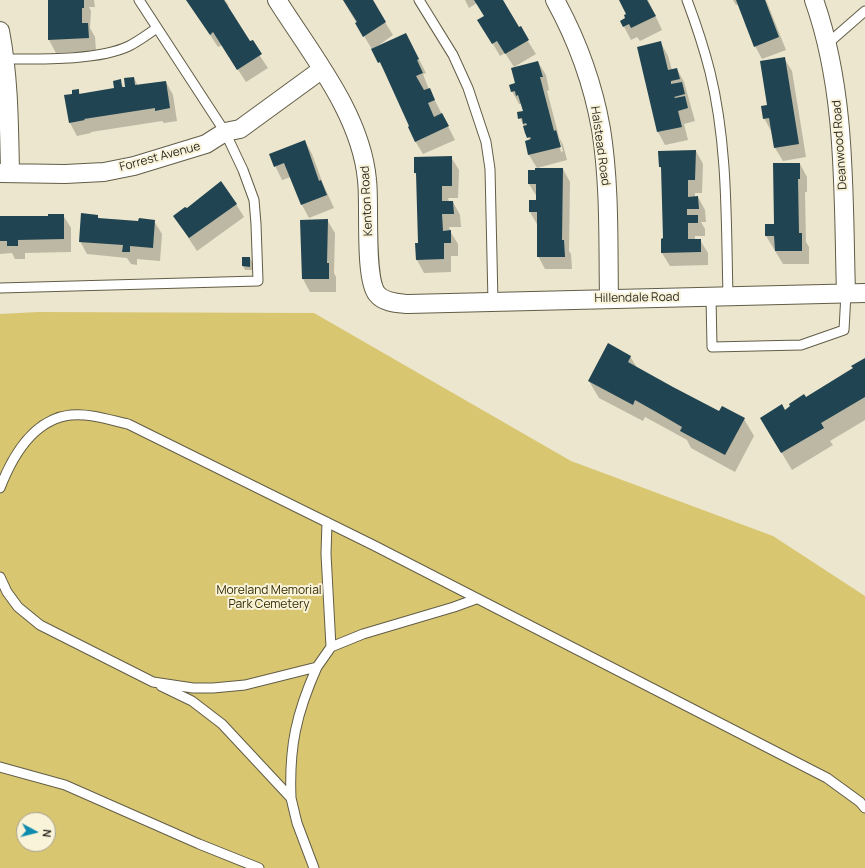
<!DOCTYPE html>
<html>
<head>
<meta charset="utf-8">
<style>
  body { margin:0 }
  #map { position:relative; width:865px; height:868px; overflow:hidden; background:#ebe6cd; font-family:Manrope,sans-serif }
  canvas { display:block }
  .north { position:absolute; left:16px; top:812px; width:40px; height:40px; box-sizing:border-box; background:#f9f3da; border:1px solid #a7a390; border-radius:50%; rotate:97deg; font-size:11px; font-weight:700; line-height:16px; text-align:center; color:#2d2b22 }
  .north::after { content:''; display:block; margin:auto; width:14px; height:18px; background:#0f8cad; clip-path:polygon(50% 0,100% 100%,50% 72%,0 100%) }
</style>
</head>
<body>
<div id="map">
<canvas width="865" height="868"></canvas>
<div class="north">N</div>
</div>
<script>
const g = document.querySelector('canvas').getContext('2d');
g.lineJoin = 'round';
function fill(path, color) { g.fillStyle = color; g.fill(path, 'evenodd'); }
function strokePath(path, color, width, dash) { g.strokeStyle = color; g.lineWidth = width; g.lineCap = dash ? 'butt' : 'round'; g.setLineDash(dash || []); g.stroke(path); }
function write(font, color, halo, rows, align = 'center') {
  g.font = font + ' Manrope,sans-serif'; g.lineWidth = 4; g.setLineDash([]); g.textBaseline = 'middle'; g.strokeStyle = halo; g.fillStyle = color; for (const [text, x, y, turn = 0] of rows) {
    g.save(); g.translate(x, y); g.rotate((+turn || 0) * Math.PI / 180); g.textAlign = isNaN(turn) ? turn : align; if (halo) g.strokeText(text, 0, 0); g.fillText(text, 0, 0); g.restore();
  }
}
fill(new Path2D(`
  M39 312 314 313 571 461 773 536 865 596V868H0V314ZM24 820H48V844H24Z`), '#d9c671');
fill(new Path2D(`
  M49 0H94L95 7H89L91 11 90 28 95 37 96 51 56 53 49 40Z
  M187 0H225L229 6 227 7 268 68 246 82 222 45 218 47Z
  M343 0H371L393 35 375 48 406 34 426 73 423 74 428 87 455 140 423 154 415 141 411 127 387 75Z
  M465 0H502L536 54 514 67 505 53 500 56 479 20 485 17 477 3 469 8Z
  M620 0H648L662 30 640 41 637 37 631 40 621 21 627 19V14Z
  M733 0H766L786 50 762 59 755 46 739 4 736 5Z
  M661 43 668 56 672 70 677 69 684 82 695 121 684 124 688 140 665 145 658 132 638 48Z
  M784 58 792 71 806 157 783 161 775 148 771 131 764 118Z
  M538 62 546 75 549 90 547 91 559 137 563 145 567 160 537 168 529 155 530 141 518 113 524 111 522 104H519L512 91ZM557 135 559 138 563 151 561 152Z
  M134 78 138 86 166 82 173 95 177 121 164 123 162 121 91 132V133L77 136 70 123 74 95 78 90 80 94 115 89 120 81 124 88Z
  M305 141 312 154 323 184 334 208 309 218 302 205 291 177 282 180 270 155Z
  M696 151 703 164 702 193H695V197H698L705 210 706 222H701L705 229V236H695V240H700L708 253V265L670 266 662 253 664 239 663 171 660 167Z
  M451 157 459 170 458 198H448L449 202H453L460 215 461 227H449L450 231 458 244V256H451V272L424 273 417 260 419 244 417 176 415 173Z
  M800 164 807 177V192H805L806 242 809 247V264H783L766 236 775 225Z
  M563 169 570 182 569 251 571 254 572 269H545L538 256V226L530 212 537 201V197L529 184Z
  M236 204 244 217 197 251 174 216 187 210Z
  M63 215 71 228V252L25 253V259H15L12 253 0 254V217H49Z
  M97 216 99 219 139 222 154 221 162 234 160 261 137 259V265L131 264 127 258 87 254 80 241Z
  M327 220 335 233 334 273 336 277V292H310L303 279 301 221Z
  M243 258H250L252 262V270H245L243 266Z
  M630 356 637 368 719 413 744 419 754 436 735 472 691 448 687 440 669 430 645 417 643 421 599 398 589 381Z
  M865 359V420L830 441 833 445 792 470 771 435 784 411 854 369Z`), '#0003');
fill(new Path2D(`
  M48 0H84V8H82V23H88L89 38 48 40Z
  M186 0H224L250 41 253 40 262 54 237 70 213 32 210 35Z
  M343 0H373L386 22 363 37 355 23 357 22Z
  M474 0H503L519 27 521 26 529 40 505 54 497 41 492 44 477 20 484 16Z
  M619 0H647L656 16 631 28 629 24 623 27 620 21 625 18 624 15 626 14Z
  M736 0H765L779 37 754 47Z
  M406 33 419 59 417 60 423 73 416 76 424 90 430 88 435 100 428 103 434 117 442 113 449 126 415 142 408 127 409 126 380 62 378 63 371 49Z
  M661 41 668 70 677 68 680 79 671 81V84L682 82 685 94 674 97 675 98 685 96 688 108 678 111 682 127 657 132 637 47Z
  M785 57 799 144 774 148 769 118 763 119 761 106 767 105 760 61Z
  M538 61 543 77H540L554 131 556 130 561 147 528 155 525 141 531 139 530 137 527 138 525 133 523 126 527 125 526 123 523 124 522 118 518 119 517 112 523 111 518 95 516 96 515 91 511 92 509 85 515 83 511 68Z
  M134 77 135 85 166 81 170 108 155 111V108L84 119 85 120 69 123 64 95 72 94V90L79 89V94L114 88 113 81 121 79 122 87H125L124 78Z
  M305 140 319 181 321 180 327 195 301 205 284 163 274 167 269 154Z
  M696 150 695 180H688V197L698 196 699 209H687V215H698V223H688V239H701V252L661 253V239L663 238 661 167H659L658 151Z
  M452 156V186H442V201H453L454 214H442L443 231 451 230V243H444V259L416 260 415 243H418L416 173H414V157Z
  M773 163H800V179H798L799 233H802V251H775L774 236H765V224H774Z
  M535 168H563L562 240H564L565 257H537V212H529V200H536V184H528V170H535Z
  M221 181 237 204 189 238 173 216 185 207 187 208Z
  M81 213 98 215V218L138 221 139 218 155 220 153 248 130 246V252H122L123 245 79 242Z
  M48 214H64V239L18 240V246H7V241H0V216H48Z
  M328 219 327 263H329V279H302L300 220Z
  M242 257H250V267L242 266Z
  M608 343 631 356 628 362 673 387 719 411 722 406 745 418 725 455 680 431 682 427 658 413 635 400 633 405 588 381Z
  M865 358V397L821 423 824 428 781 453 760 418 782 404 785 410 790 406 789 404 804 394 806 397 853 368 851 366Z`), '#204451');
const service = new Path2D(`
  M419 0 453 55 468 88 486 142 490 169 493 302
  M687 0C696 24 704 48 710 72 728 145 726 222 728 296
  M826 45 865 11
  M1 59C37 59 98 61 129 46 139 41 148 34 157 28
  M0 288 258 281 256 224 254 200 243 170 225 132 139 0
  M711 297 712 347 801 345 844 330 846 293
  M0 488C12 457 33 419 71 415 89 413 110 420 128 424L375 546 827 778 860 802 865 808
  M327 522 326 554 331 647
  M0 577 7 592 18 607 40 625 153 682 193 688H213L245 685 317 667 331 647 363 634 454 607 476 599
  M161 686 192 701 222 724 291 798 297 823 314 868
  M0 767 65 785 199 844 259 868
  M291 798C289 747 296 714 317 667`);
const minor = new Path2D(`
  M277 0C311 54 361 114 367 180 370 204 364 278 377 294 384 303 398 303 408 304L865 293
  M555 0C577 40 593 84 601 129 610 185 608 243 609 299
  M814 0C847 93 843 196 846 293
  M0 31C9 78 9 125 10 173
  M0 173 65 174 104 172 134 166 206 144 225 132 240 129 321 70`);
strokePath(service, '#625d47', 11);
strokePath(minor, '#625d47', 20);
strokePath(service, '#fff', 9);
strokePath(minor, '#fff', 18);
write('12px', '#2d2b22', '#f9f3da', [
  ["Deanwood Road",840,145,-94],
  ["Halstead Road",600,146,82],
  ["Forrest Avenue",160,157,-15],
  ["Kenton Road",367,201,-93],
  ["Hillendale Road",637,298,-1]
]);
write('12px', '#352c02', '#f9f3da', [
  ["Moreland Memorial",269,591],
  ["Park Cemetery",269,605]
]);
</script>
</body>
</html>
